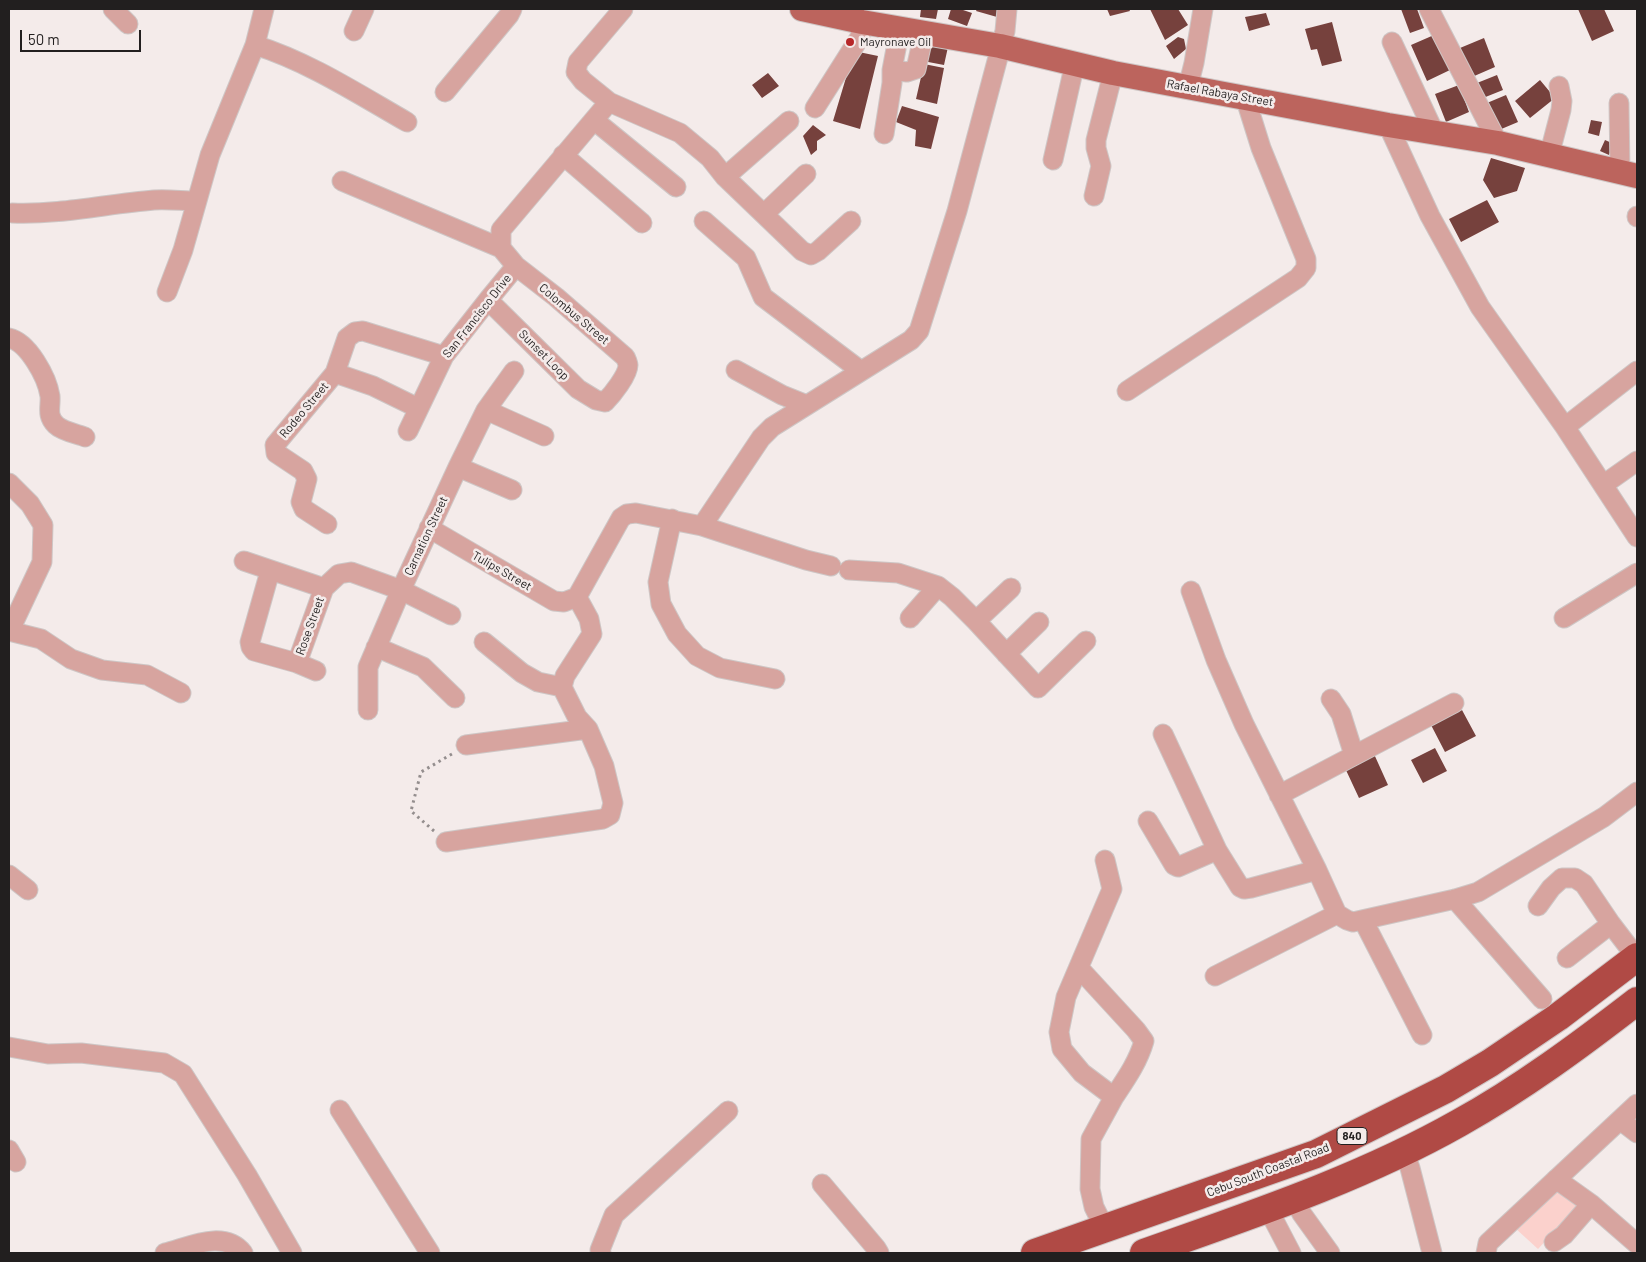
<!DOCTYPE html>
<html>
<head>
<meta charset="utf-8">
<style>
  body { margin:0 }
  #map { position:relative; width:1646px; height:1262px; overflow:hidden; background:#f4ebea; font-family:Barlow,sans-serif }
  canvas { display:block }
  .frame { position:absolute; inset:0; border:10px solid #221f1f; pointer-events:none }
  .scale { position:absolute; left:20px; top:30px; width:121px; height:22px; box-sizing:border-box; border:2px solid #221f1f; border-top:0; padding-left:6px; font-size:15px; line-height:18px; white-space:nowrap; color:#221f1f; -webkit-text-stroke:4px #f4ebea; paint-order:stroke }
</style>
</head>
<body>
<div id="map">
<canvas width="1646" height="1262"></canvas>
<div class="frame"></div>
<div class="scale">50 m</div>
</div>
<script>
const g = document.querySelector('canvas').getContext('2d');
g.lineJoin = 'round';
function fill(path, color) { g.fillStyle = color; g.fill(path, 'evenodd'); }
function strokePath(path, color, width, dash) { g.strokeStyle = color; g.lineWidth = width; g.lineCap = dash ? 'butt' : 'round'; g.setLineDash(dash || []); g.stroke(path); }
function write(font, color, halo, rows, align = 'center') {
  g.font = font + ' Barlow,sans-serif'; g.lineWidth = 5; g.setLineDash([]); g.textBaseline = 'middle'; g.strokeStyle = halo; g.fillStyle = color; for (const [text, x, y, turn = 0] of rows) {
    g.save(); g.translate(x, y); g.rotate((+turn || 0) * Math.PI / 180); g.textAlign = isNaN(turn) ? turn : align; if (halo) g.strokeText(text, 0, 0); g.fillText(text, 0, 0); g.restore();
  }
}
fill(new Path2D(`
  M1557 1182 1580 1204 1538 1249 1515 1228Z`), '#fbd1cc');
fill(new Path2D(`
  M921 9H938L936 19 920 17Z
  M951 9H960L972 13 967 26 948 19Z
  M977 9H999L997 17 976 11Z
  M1107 9H1129L1130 11 1110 16Z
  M1150 9H1178L1188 25 1165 40Z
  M1401 9H1417L1424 28 1410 33Z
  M1578 9H1604L1614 31 1592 41Z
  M1266 13 1270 25 1249 31 1245 17Z
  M1332 22 1342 61 1322 66 1317 49 1311 50 1305 29Z
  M1434 35 1450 70 1427 81 1411 45Z
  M1178 37 1184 39 1186 49 1174 59 1166 46Z
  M1484 38 1495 67 1472 77 1460 48Z
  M927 41 948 47 944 65 923 61Z
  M854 51 878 56 860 129 833 121Z
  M924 64 944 68 937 104 916 99Z
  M768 73 779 86 762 98 752 85Z
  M1497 75 1503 90 1483 98 1477 83Z
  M1540 80 1555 98 1530 118 1515 101Z
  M1459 85 1469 112 1446 122 1435 94Z
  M1506 95 1518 122 1499 130 1487 103Z
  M902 106 939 117 931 149 915 146 916 130 896 122Z
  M1591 120 1602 122 1599 136 1588 133Z
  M813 125 826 135 817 141V150L811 155 803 136Z
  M1605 140 1614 144 1609 155 1600 151Z
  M1491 158 1525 168 1517 191 1494 198 1483 180Z
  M1487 200 1499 222 1461 242 1449 219Z
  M1462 710 1476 736 1445 752 1431 725Z
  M1435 748 1447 771 1423 783 1411 760Z
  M1374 754 1388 785 1359 798 1345 768Z`), '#76413d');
const minor = new Path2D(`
  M113 9 128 24
  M623 9 578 62 576 72 583 81 609 102 680 133 710 158 725 177 802 251 811 255 818 251 851 221
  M1429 9 1498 143
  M354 31 364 9
  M1392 42 1434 132
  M255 45C309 62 358 94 407 122
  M892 70 907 72 916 69 924 33
  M1188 87 1194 63 1203 9
  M445 92 509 15 512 9
  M1619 103 1620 172
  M815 108 860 37 862 22
  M594 120 676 187
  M1388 125 1430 216 1480 307 1565 427 1637 537
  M884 134 892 83V70L900 28
  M563 155 642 223
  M1549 156 1561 110 1562 101 1559 86
  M1053 160 1072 76 1077 66
  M725 177 789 121
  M342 181 501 248
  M1094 196 1101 166 1096 148V140L1113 73
  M12 213C60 215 106 204 154 200 168 199 183 201 197 201
  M764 214 806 174
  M1637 217V216
  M704 221 746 258 763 297 861 371
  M167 292 183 250 210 155 255 45 264 9
  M488 300 578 389 596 400 605 402C612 395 628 375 628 365 628 364 626 358 625 357L556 297 516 266
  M9 338C28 342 47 377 50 396 51 407 46 415 56 425 62 431 77 434 85 437
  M736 370 782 395 807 405
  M335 373 373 386 418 408
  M1127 391 1298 278 1306 268V259L1261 148 1245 97
  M486 410 544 436
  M1565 427 1637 371
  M408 431 444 356 488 300 516 266 501 248V230L609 102
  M458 467 512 490
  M9 483 30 504 43 525 42 562 10 630
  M1603 485 1637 461
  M672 519 658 582 661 604 677 634 697 656 720 668 775 679
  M327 524 304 509 301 502 307 479 303 471 276 453 275 445 335 373 347 338 355 332 363 331 444 356
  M702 526 761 438 772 427 911 340 919 331 957 211 1005 31 1007 9
  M429 528 554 601 564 602 577 597
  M244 561 324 588
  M849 570 898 573 938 586 952 597 976 621 1038 688 1086 641
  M270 571 250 642 251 647 254 651 297 663 316 671
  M1191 591 1216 660 1244 724 1317 870 1337 914 1347 920 1353 922 1455 899 1478 892 1604 817 1637 792
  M910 618 938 586
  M1564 618 1637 573
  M976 621 1011 588
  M9 631 41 639 71 659 102 670 147 675 181 693
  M484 642 522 673 538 682 562 687
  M376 647 423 667 455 698
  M1006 654 1039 622
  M297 663 324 588 339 574 351 572 401 590 451 615
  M1331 699 1341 714 1354 755
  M368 710V667L401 590 458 467 486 410 514 371
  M1163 734 1217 850 1240 887 1244 889 1251 888 1317 870
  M466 745 588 729
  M1279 795 1454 703
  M1148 821 1174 865 1178 867 1217 850
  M446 842 603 819 610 815 613 803 604 766 588 729 577 717 562 687 565 676 592 634 589 619 577 597 621 518 627 514 636 513 702 526 806 560 831 566
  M1105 860 1112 889 1066 997 1059 1032 1062 1049 1082 1073 1114 1097 1091 1139 1090 1189 1094 1207 1105 1229
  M9 875 28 890
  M1455 899 1542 999
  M1538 906 1551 888 1562 878H1575L1584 884 1611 924 1637 958
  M1363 920 1422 1035
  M1567 958 1611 924
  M1079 968 1136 1030 1144 1041C1138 1062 1126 1079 1114 1097
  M1215 976 1337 914
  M9 1047 48 1054 81 1053 164 1063 183 1074 247 1175 292 1253
  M340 1110 430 1253
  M1620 1120 1637 1133
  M9 1150 16 1162
  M1404 1151 1410 1168 1432 1253
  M1556 1179 1591 1204 1637 1244
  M822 1184 876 1248 879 1253
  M1294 1199 1302 1214 1330 1253
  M1268 1209 1291 1253
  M1554 1242 1564 1235 1591 1204
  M165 1253C189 1247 224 1229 243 1253
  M601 1253 600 1250 614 1215 728 1111
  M1486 1253 1488 1243 1637 1104`);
const major = new Path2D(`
  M802 9 862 22 1000 46 1113 73 1388 125 1498 143 1637 176`);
const highway = new Path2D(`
  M1035 1253 1316 1154 1446 1089 1490 1063 1558 1017 1637 957
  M1144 1253C1251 1215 1360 1179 1459 1123 1522 1088 1580 1045 1637 1001`);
strokePath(minor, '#cec6c5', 21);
strokePath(major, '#cec6c5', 26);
strokePath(highway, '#cec6c5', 30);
strokePath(new Path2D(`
  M434 831 411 811 421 772 452 754`), '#948e8e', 3, [2.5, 4]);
strokePath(minor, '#d7a49f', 19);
strokePath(major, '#bc645d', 24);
strokePath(highway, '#b04a45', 28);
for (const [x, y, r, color] of [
  [850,42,5,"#b72729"]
]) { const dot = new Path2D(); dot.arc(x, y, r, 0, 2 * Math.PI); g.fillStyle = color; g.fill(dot); strokePath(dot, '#f4ebea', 2); }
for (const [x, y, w] of [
  [1352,1136,30]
]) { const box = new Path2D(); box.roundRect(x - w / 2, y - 8.5, w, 17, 4); g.fillStyle = '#f4ebea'; g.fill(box); strokePath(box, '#221f1f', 1); }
write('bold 11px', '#221f1f', null, [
  ["840",1352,1136]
]);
write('12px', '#221f1f', '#f4ebea', [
  ["Mayronave Oil",860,42]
], 'left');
write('12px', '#221f1f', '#f4ebea', [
  ["Rafael Rabaya Street",1220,93,10],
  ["Colombus Street",574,314,40],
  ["San Francisco Drive",477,316,-52],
  ["Sunset Loop",544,355,45],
  ["Rodeo Street",304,410,-50],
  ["Carnation Street",426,536,-65],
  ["Tulips Street",502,571,30],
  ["Rose Street",310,626,-70],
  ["Cebu South Coastal Road",1268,1170,-21]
]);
</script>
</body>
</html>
